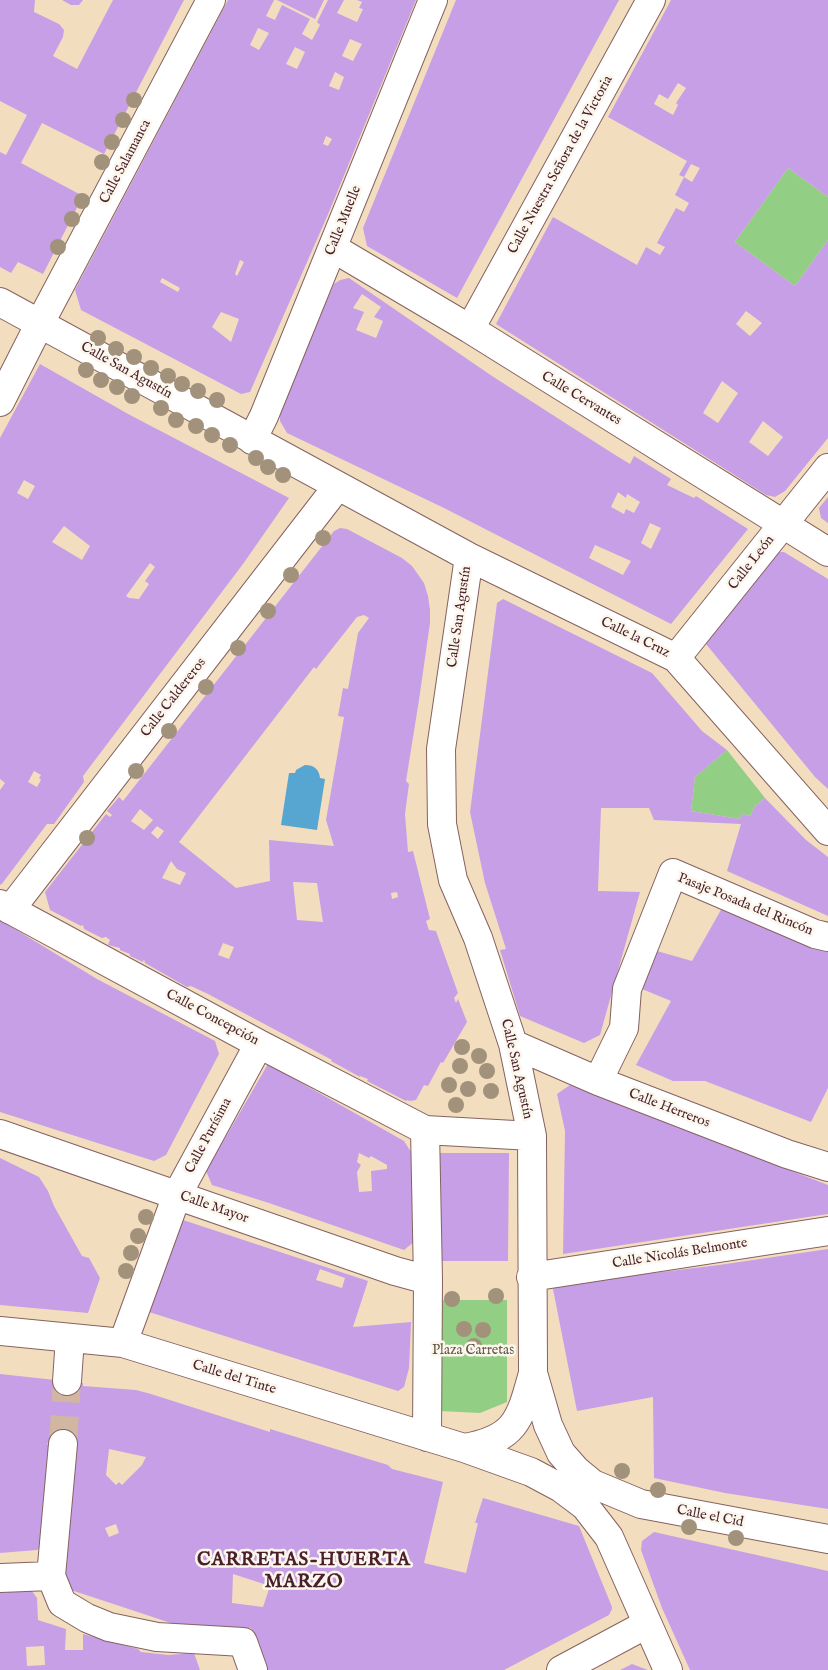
<!DOCTYPE html>
<html>
<head>
<meta charset="utf-8">
<style>
  body { margin:0 }
  canvas { display:block; background:#f3ddbf }
</style>
</head>
<body>
<canvas width="828" height="1670"></canvas>
<script>
const g = document.querySelector('canvas').getContext('2d');
g.lineJoin = 'round';
function fill(path, color) { g.fillStyle = color; g.fill(path, 'evenodd'); }
function strokePath(path, color, width, dash) { g.strokeStyle = color; g.lineWidth = width; g.lineCap = dash ? 'butt' : 'round'; g.setLineDash(dash || []); g.stroke(path); }
function write(font, color, halo, rows, align = 'center') {
  g.font = font + ' "IM FELL English",serif'; g.lineWidth = 5; g.setLineDash([]); g.textBaseline = 'middle'; g.strokeStyle = halo; g.fillStyle = color; for (const [text, x, y, turn = 0] of rows) {
    g.save(); g.translate(x, y); g.rotate((+turn || 0) * Math.PI / 180); g.textAlign = isNaN(turn) ? turn : align; if (halo) g.strokeText(text, 0, 0); g.fillText(text, 0, 0); g.restore();
  }
}
fill(new Path2D(`
  M788 168 828 197V240L795 286 735 242Z
  M727 750 765 798 755 806 750 816 742 814 740 819 691 811 695 777Z
  M439 1300H507V1402L480 1413 440 1411Z`), '#92ce83');
fill(new Path2D(`
  M305 765C314 765 319 769 320 778L325 779 317 830 281 825 289 773H295L296 770Z`), '#57a5d1');
fill(new Path2D(`
  M0 0H35L34 12 59 24 64 30 63 37 53 56 77 69 113 0H184L104 154 42 123 21 163 83 196 43 274 18 262 11 273 0 267V152L6 155 27 115 0 101Z
  M62 0H83L79 5H71Z
  M228 0H274L266 16 275 20 282 5 310 19 302 34 312 40 320 25 317 22 328 0H344L337 13 357 22 363 9 359 8 362 2 357 0H416L329 212 250 392 241 394 81 310 75 290ZM258 28 269 33 259 50 250 45ZM350 39 362 44 353 61 342 56ZM295 47 305 52 297 69 286 64ZM335 72 344 77 339 90 329 86ZM326 136 332 139 328 146 323 144ZM240 260 244 262 237 276 235 274ZM162 278 180 288 178 292 160 282ZM221 312 239 319 231 342 212 327Z
  M277 0H324L315 19Z
  M456 0H619L457 298 367 246 363 228Z
  M671 0H828V197L788 168 735 242 795 286 828 240V438L785 491 775 497 766 495 496 324 553 217 637 265 646 247 660 255 665 247 657 243 676 208 684 212 689 203 675 195 684 177 692 182 700 168 691 164 684 177 679 175 687 161 608 117ZM678 83 686 88 676 103 678 105 673 115 654 104 659 94 668 99ZM746 311 762 323 750 336 736 324ZM722 381 738 393 718 423 703 413ZM763 421 783 437 768 456 749 442Z
  M349 278 492 376 612 453 630 464 634 456 671 479 667 485 694 498 696 496 748 529 671 624 444 508 287 433 280 421V407L334 284 340 280ZM362 294 381 307 374 317 383 321 376 338 356 330 364 312 353 308ZM618 492 626 498 627 494 640 502 634 513 626 509 624 514 611 507ZM650 523 661 528 651 549 641 543ZM595 545 631 561 623 575 589 558Z
  M40 364 130 415 289 498 243 564 83 776 84 782 54 824H47L1 885 0 884V790L5 783 0 779V438ZM24 480 35 486 28 499 17 493ZM64 526 90 546 82 560 52 542ZM150 563 155 567 145 581 149 584 139 599 129 598 126 596ZM34 771 41 775 39 778 41 780 37 787 28 782Z
  M828 497V523L821 518 819 508Z
  M340 528 347 529 402 558 412 566 424 583 428 596 430 610V623L419 700 406 781 409 784 405 814 408 852 413 851 430 919 426 921 429 930 436 931 458 993 454 998 456 1003 458 999 467 1022 443 1063 441 1062 428 1086 424 1085 416 1100 410 1101 407 1100 406 1101 367 1081 368 1079 360 1076V1077L331 1061 332 1060 208 994 191 986 187 987 145 963 144 959 143 962 130 956V954L120 950V948L108 945 110 940 106 937 102 938 84 929 83 925 81 926 50 910 45 892 106 814 110 817 112 815 107 811 119 797 123 801 334 531ZM364 615 369 618 358 633 348 689 343 688 338 716 344 717 326 820 334 846 269 840 270 881 236 888 179 842 314 667 316 669 357 617ZM140 809 153 820 144 830 131 821ZM157 826 164 831 158 839 151 833ZM171 861 177 869 186 873 180 885 162 878ZM293 882 317 883 323 922 297 920ZM397 892 398 897 392 899 391 893ZM223 943 234 947 229 959 218 955Z
  M773 552H784L828 579V789L815 777 706 644V628Z
  M503 599 652 673 702 731 727 750 695 777 691 811 740 819 742 814 750 816 755 806 765 798 806 840 828 857V916L727 871 741 824 654 820 649 808H601L598 891 640 892 600 1035 584 1043 520 1016 500 950 506 949 485 883 470 812 497 603Z
  M722 908 828 950V1088L811 1122 705 1081H673L636 1065 671 1001 642 989 657 951 692 961Z
  M0 920 97 979 215 1041 219 1054 166 1155 154 1161 0 1112Z
  M268 1064 404 1141 411 1152 415 1241 404 1250 269 1203 212 1185 206 1171ZM359 1153 369 1158 371 1156 387 1165V1169L371 1171 372 1191 359 1192 357 1172 361 1165 357 1162Z
  M570 1085 828 1185V1214L563 1254 565 1131 557 1094Z
  M437 1153H509L508 1261H437Z
  M0 1158 39 1177 48 1191 54 1206 82 1256 89 1258 100 1278 88 1313 0 1305Z
  M180 1219 368 1281 353 1327 411 1322 409 1368 404 1387 398 1391 149 1312ZM320 1269 345 1278 342 1288 316 1280Z
  M828 1249V1509L725 1493 654 1478 653 1397 577 1411 553 1289 555 1285 719 1265Z
  M0 1374 83 1383V1386L136 1390 151 1394 270 1432V1429L388 1465 392 1469 443 1482 424 1563 466 1573 478 1523H475L483 1498 579 1526 612 1607V1609L609 1615 504 1670H265L251 1628 183 1627 71 1590 63 1578 69 1444 47 1443 50 1448 47 1541 37 1550 0 1553ZM109 1449 146 1457 142 1465 122 1485 119 1482 116 1485 106 1475ZM116 1524 119 1533 109 1537 105 1528ZM233 1574 270 1586 263 1607 232 1603Z
  M654 1532 828 1571V1670H690L662 1608 641 1550 642 1541Z
  M0 1590H31L37 1598 38 1620 66 1629 65 1650H83V1634L138 1649 141 1652 168 1655 194 1653 200 1670H0ZM44 1646 45 1665 27 1666 26 1647Z
  M632 1664 648 1670H620Z`), '#c79fe6');
strokePath(new Path2D(`
  M63 1444 67 1381`), '#d1b7a1', 28, [28, 14]);
const street = new Path2D(`
  M333 248 470 329 828 552
  M0 302 469 557 676 658 828 831
  M470 329 651 0
  M0 402 40 323 211 0
  M252 440 264 416 433 0
  M676 658 828 468
  M0 904 259 1044 425 1130 532 1136
  M10 910 337 487
  M513 1044 598 1081 787 1154 828 1167
  M598 1081 624 1028 627 989 673 873 815 934 828 937
  M425 1130 428 1280 427 1437
  M0 1134 395 1271 428 1280
  M531 1277 828 1231
  M0 1331 123 1343 464 1448C516 1439 520 1420 533 1373L532 1136 513 1044 478 938 453 880 442 824 441 749 469 557
  M123 1343 177 1195 259 1044
  M533 1373 548 1425 561 1453 576 1470 593 1484 641 1504 828 1539
  M67 1381 70 1338
  M63 1444 51 1576 62 1603 87 1618 109 1627 157 1637 243 1642 253 1670
  M464 1448 531 1472 561 1488 585 1506 609 1537 668 1670
  M0 1578 51 1576
  M561 1670 647 1624`);
strokePath(street, '#85625f', 30);
strokePath(street, '#fff', 28);
g.fillStyle = '#a2927c';
for (const [x, y] of [
  [134,100],
  [123,120],
  [112,142],
  [102,162],
  [82,201],
  [72,219],
  [58,247],
  [98,338],
  [116,349],
  [134,357],
  [151,368],
  [86,370],
  [168,376],
  [101,380],
  [182,384],
  [117,387],
  [198,391],
  [132,396],
  [217,400],
  [161,408],
  [176,420],
  [196,426],
  [212,435],
  [230,445],
  [256,458],
  [268,467],
  [283,475],
  [323,538],
  [291,575],
  [268,611],
  [238,648],
  [206,687],
  [169,731],
  [136,771],
  [87,838],
  [462,1047],
  [479,1056],
  [460,1066],
  [487,1071],
  [449,1085],
  [468,1089],
  [491,1091],
  [456,1105],
  [146,1217],
  [138,1236],
  [131,1253],
  [126,1271],
  [496,1296],
  [452,1299],
  [464,1329],
  [483,1330],
  [474,1346],
  [622,1471],
  [658,1490],
  [689,1527],
  [736,1538]
]) { g.beginPath(); g.arc(x, y, 8, 0, 2 * Math.PI); g.fill(); }
write('14px', '#4a1f2b', '#fbf7ec', [
  ["Calle Salamanca",126,162,-62],
  ["Calle Nuestra Señora de la Victoria",561,165,-61],
  ["Calle Muelle",344,221,-68],
  ["Calle San Agustín",126,371,29],
  ["Calle Cervantes",581,399,31],
  ["Calle León",752,563,-52],
  ["Calle San Agustín",460,617,-82],
  ["Calle la Cruz",635,638,26],
  ["Calle Caldereros",174,698,-52],
  ["Pasaje Posada del Rincón",745,905,22],
  ["Calle Concepción",212,1018,28],
  ["Calle San Agustín",516,1069,77],
  ["Calle Herreros",669,1109,21],
  ["Calle Purísima",209,1136,-62],
  ["Calle Mayor",214,1208,19],
  ["Calle Nicolás Belmonte",680,1254,-9],
  ["Calle del Tinte",234,1378,17],
  ["Calle el Cid",710,1517,11]
]);
write('14px', '#605445', '#fbf7ec', [
  ["Plaza Carretas",473,1351]
]);
g.letterSpacing = '1px';
write('bold 19px', '#4a1f2b', '#fbf7ec', [
  ["CARRETAS-HUERTA",304,1561],
  ["MARZO",304,1583]
]);
g.letterSpacing = '0px';
</script>
</body>
</html>
